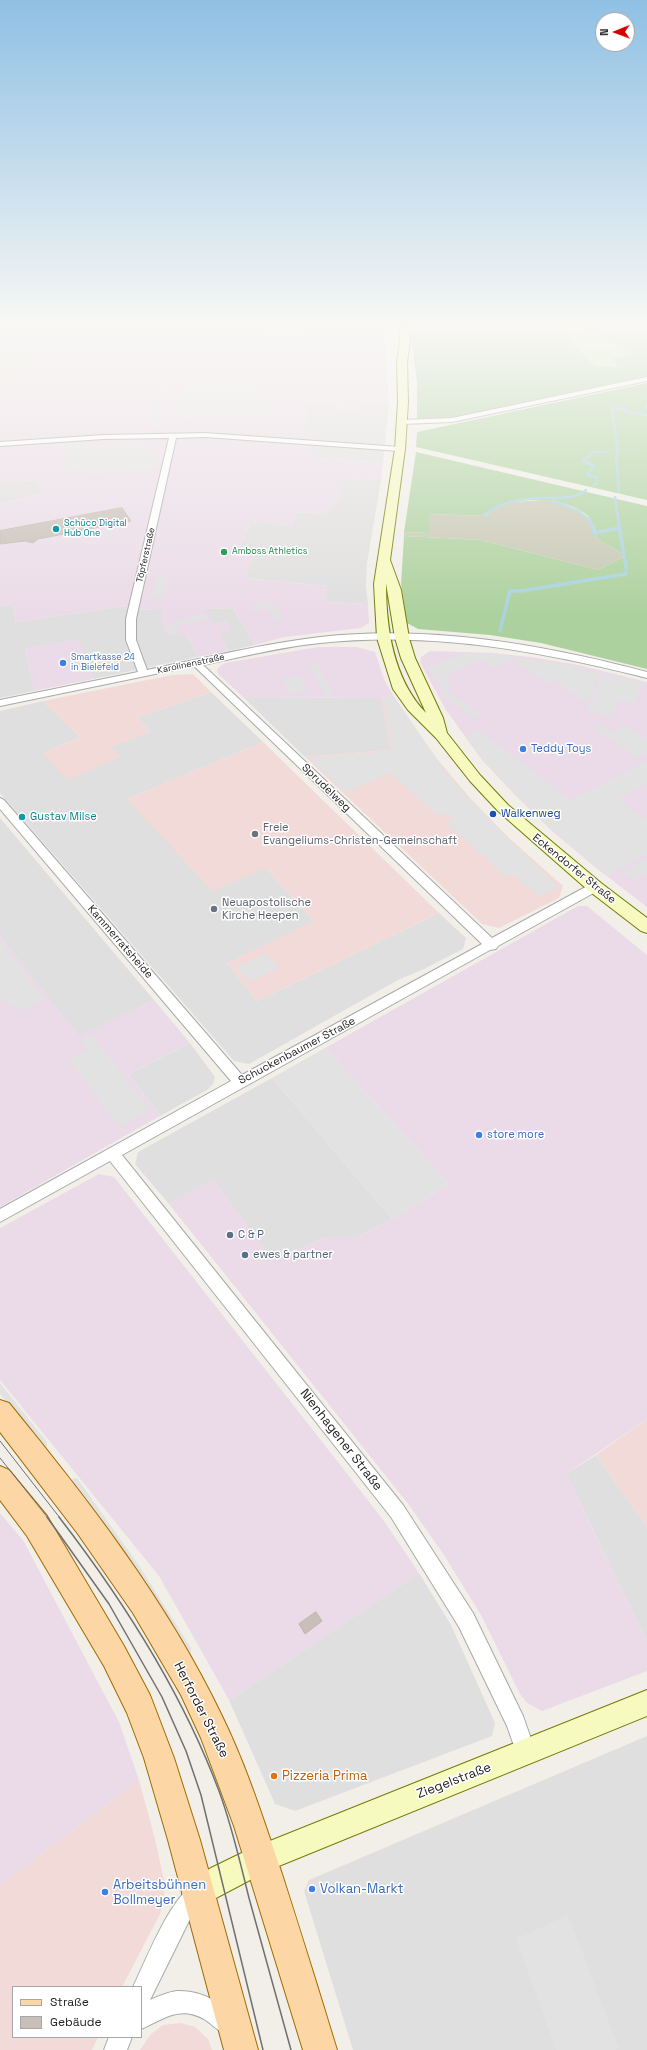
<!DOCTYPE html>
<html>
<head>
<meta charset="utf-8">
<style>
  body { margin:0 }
  #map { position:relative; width:647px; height:2050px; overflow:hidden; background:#f2efe9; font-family:"Space Grotesk",sans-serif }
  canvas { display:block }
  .legend { position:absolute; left:12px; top:1986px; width:130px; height:52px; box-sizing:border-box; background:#fff; border:1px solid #a7a7a7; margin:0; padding:5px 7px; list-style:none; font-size:12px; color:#222 }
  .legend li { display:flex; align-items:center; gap:8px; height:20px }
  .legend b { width:20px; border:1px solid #a7a7a7 }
  .north { position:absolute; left:595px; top:12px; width:40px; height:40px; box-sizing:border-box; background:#fff; border:1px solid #a7a7a7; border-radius:50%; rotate:269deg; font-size:11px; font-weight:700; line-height:16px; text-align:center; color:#222 }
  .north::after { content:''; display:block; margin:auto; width:14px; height:18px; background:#d40000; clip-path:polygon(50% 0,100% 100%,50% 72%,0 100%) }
</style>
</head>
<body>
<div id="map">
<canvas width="647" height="2050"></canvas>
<ul class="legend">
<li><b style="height:5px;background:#fcd6a4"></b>Straße</li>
<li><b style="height:11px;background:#c7bfb8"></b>Gebäude</li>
</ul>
<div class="north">N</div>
</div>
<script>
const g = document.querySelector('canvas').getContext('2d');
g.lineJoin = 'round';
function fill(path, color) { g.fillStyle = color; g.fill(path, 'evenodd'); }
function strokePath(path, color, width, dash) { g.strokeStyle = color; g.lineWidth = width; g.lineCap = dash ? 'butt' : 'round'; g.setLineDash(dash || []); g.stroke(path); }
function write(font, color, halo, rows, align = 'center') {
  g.font = font + ' "Space Grotesk",sans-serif'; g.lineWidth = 3; g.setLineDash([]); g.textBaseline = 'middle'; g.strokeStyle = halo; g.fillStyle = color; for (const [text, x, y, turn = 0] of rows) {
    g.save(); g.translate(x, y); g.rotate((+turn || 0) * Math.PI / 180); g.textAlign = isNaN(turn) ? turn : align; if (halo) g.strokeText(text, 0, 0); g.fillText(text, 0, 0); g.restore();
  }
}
fill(new Path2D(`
  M377 403 389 404 383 463 309 457 304 437 307 405 337 406 336 410 358 411V405H376Z
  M342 478 381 480 367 563 366 586 368 604 325 602 327 586 245 578 255 552 239 550 251 521 292 525 297 512 322 514 333 503 339 500Z
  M34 480 43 493 0 504V483Z
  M13 604 16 622 125 606V610L161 609V622L179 633 186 635 198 657 93 679 88 667 25 648 34 691 0 698V606Z
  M233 608 255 645 228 651 218 633 227 622 213 625 204 609Z
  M211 692 263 742 127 799 266 868 315 922 227 963 257 1001 439 913 466 938 463 949 424 969 398 980 249 1064 234 1061 0 793V711L43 701 80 737 43 753 120 757 110 747 150 732 137 718Z
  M243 697 381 698 391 750 305 757Z
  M0 818 154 1000 79 1037 0 937Z
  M190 1043 215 1077 213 1084 207 1090 160 1116 129 1074Z
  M272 1078 392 1219 358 1237H327L273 1261 213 1180 169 1204 135 1164 138 1152Z
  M596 1455 647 1527V1641L566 1474Z
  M419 1573 451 1625 495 1723 492 1736 295 1811 275 1804 229 1700Z
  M647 1736V2050H353L304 1891 309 1880Z`), '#e0dfdf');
fill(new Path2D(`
  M193 674 211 692 137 718 150 732 111 747 120 757 68 780 43 753 80 737 43 701 172 675Z
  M393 695 432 753 471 799 508 837 563 886 559 898 499 928 482 924 305 757 391 750 381 698Z
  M263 742 439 913 257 1001 227 963 314 921 266 868 212 891 127 799Z
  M647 1419V1527L596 1455Z
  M139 1780 155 1839 165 1885 164 1900 160 1914 122 1987H13V2037H98L92 2050H0V1885Z
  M181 2023 195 2027 208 2039 212 2050H140L151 2034 163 2025Z`), '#f2dad9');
fill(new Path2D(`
  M0 328H384L389 404 377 403 376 405H358V411L336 410 337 406 307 405 304 437 315 438 309 457 383 463 381 480 343 478 339 500 333 503 332 509 322 514 297 512 292 525 251 521 239 550 255 552 245 578 327 586 325 602 368 604 369 623 361 628 285 637 255 645 233 608 205 609 213 624 227 622 232 631 219 634 228 651 198 657 186 635 181 636 179 633 167 636 161 622V609L125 610V606L16 622 13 604 0 606V504L43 493 34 480 0 483Z
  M79 639 93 679 34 691 25 648Z
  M318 647H357L375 652 384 679 393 695 381 698 243 697 218 674 217 670 220 666 225 663Z
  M430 651 493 653 531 657 578 665 647 682V907L595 867 552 831 515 795 482 760 446 710 428 677 420 662 421 657Z
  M578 906H587L647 955V1419L566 1474 647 1641V1671L542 1711 527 1703 520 1694 481 1615 444 1555 409 1505 169 1204 213 1179 273 1261 327 1237H358L392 1219 449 1184 325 1048Z
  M0 937 79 1036 154 1000 190 1043 129 1074 160 1116 0 1207Z
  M99 1174 114 1177 345 1471 384 1521 419 1573 229 1700 159 1576 0 1380V1228Z
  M0 1513 23 1540 119 1722 139 1780 0 1885Z`), '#ebdbe8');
fill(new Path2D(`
  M545 500 564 504 581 512 593 521 597 539 623 554V557L598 570 481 540 404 536V532L429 533 428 514 486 516 495 508 512 502Z`), '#c7c7b4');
fill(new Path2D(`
  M563 328H586L613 342 632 354 614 360 618 367 595 366 561 330Z`), '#cdebb0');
fill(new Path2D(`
  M410 328H563L561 330 595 366 618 367 613 359 631 354 613 342 586 328H647V376L417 425V382Z
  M647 383V500L416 447 417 432Z
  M416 452 647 506V669L541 643 490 635 418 629 407 623 401 584 404 536 481 540 598 570 623 557V554L597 539C596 534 595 525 592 521 574 495 507 493 486 516L429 514V533L404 532Z`), '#add19e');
fill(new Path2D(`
  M307 328V335H263V329Z
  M0 356 29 358 22 376 0 375Z
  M165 376H170L157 429H152Z
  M184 385H255L254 400H269L267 417 177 416Z
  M81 442 84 445 95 448 131 445 145 446 152 453 160 455 158 464 151 469 86 474 80 470 66 472 65 443Z
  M157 576 167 577 162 599 151 598Z
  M265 603 277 606 285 620 276 622 267 608 254 611 251 606Z
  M205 614 207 619 175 625 179 632 169 634 165 626 174 624 172 621Z
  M468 653 523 658 570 665 600 673 588 702 581 700 556 681 549 684 513 660 493 668 481 660 442 677 453 685 446 689 481 715 473 718 445 697 434 676 426 669 462 654Z
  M317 664 334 695 326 696 309 666Z
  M602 674 643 683 635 703 619 700 612 717 586 711Z
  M300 675 308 690 290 694 282 678Z
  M393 696 447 773 470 799 509 840 559 887 539 897 512 874 506 877 446 823 453 820 445 813 438 816 389 773 346 793 308 758 393 751 383 698Z
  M601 724 613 733 626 726 645 739 647 738V753L636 757 594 728Z
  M478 730 571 800 647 761V784L618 799 647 820V854L607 876 537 817 484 762 465 736Z
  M647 858V873L633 880 623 872Z
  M0 941 45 1000 21 1010 0 999Z
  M266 953 279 968 249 982 236 967Z
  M91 1034 150 1110 119 1127 69 1060 88 1050 81 1040Z
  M325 1048 449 1184 392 1219 272 1078Z
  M0 1383 47 1442V1453L0 1394Z
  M77 1478 140 1567 191 1648V1659L68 1480Z
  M568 1915 619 2048 615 2050H556L516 1939Z`), '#e2e2e2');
strokePath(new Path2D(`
  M647 405V409
  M594 485 597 483V477L587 475 594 466 583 461 593 452H606
  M619 492 616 456 618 454 612 410 613 408 626 409 625 412 647 415
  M615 497 619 526
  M554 498 555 501 580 512 589 520 592 526
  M484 515C501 502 518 499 539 498 555 497 573 501 586 490`), '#aad3df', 2.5);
strokePath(new Path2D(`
  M592 525 594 533 619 528
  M619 525 626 568
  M500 631 510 591H521L626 574V572`), '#aad3df', 3.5);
const building = new Path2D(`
  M122 508 131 521 38 539 33 543 25 541 0 544V531Z
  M316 1612 322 1621 305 1634 299 1624Z`);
fill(building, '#c7bfb8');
strokePath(building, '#c4b6ab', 1);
const street = new Path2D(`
  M647 377V381L452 422 402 424 398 422 402 420 452 418Z
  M205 433 400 447 404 449 400 451 205 437 176 438 136 619V640L147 670C204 658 262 644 320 637 430 625 541 644 647 672V678C540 651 431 631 320 643 280 647 242 657 203 665L492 938 591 884H599L601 887 599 890 498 946 496 949 490 950 122 1155 403 1505 473 1613 523 1716 536 1753 533 1760 526 1763 519 1760 507 1726 459 1627 391 1517 110 1161 0 1222V1209L231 1081 0 809V798L4 800 242 1075 482 944 194 666 0 706V700L138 672 126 640V619L169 438 104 439 0 446V442L104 435Z
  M197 1883 204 1887 208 1894 204 1901 190 1919 150 2000C159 1996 168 1992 177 1991 199 1990 229 2003 238 2024L235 2032 227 2035C218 2031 212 2024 204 2019 178 2005 163 2020 141 2029V1987H133C146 1961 171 1894 197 1883Z
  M109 2037H132L127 2050H104Z`);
const secondary = new Path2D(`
  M399 328H409L410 342 407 362 408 402 405 449 390 560 401 590 409 638 415 658 443 718 447 733 480 775 508 805 601 883 647 918V933L641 931 589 891 498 811 470 781 436 738 408 710 393 689 377 638 374 584 395 449 398 402 397 362 400 342ZM386 583 395 638 401 658 426 713C393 679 386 628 386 583Z
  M647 1690V1716L269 1870 197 1908 187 1903 182 1893 187 1883 211 1868 250 1849Z`);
const primary = new Path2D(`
  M0 1400 9 1403C89 1501 167 1601 222 1716 247 1767 264 1821 282 1874 301 1933 319 1991 337 2050H303L234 1826 201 1738 181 1695 133 1613 78 1534 0 1432Z
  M0 1466 9 1470 47 1516 124 1646 150 1695 174 1758 200 1840 258 2050H224L168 1840 144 1758 127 1713 104 1666 27 1536 0 1500Z`);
strokePath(street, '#a9a9a9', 2);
strokePath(secondary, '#707d05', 2);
strokePath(primary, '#a06b00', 2);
fill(street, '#fff');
fill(secondary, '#f7fabf');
fill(primary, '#fcd6a4');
strokePath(new Path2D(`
  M0 1441 60 1518
  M0 1458 48 1518`), '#707070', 1);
strokePath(new Path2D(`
  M47 1517 109 1604 162 1697 186 1751 201 1795 263 2050
  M59 1517C123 1600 182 1692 219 1791 232 1826 240 1862 249 1898 263 1949 277 1999 291 2050`), '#707070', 1.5);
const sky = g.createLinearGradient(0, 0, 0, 615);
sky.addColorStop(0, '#8fc0e4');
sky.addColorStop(0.53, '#f9f8f5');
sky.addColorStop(1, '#f9f8f500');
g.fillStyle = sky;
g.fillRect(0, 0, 647, 615);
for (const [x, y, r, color] of [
  [56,529,4,"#0f9aa8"],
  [224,552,4,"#2e9e5b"],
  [63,663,4,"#3f7fe0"],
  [523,749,4,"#3f7fe0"],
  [493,814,4,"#1a4fb4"],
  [22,817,4,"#0f9aa8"],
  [255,834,4,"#6b7280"],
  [214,909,4,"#6b7280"],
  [479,1135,4,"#3f7fe0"],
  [230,1235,4,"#5c6f8a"],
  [245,1255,4,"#5c6f8a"],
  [274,1776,4,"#e8710a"],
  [312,1889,4,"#3f7fe0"],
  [105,1892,4,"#3f7fe0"]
]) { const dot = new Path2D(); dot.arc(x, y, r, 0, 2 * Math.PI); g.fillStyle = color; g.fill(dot); strokePath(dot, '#fff', 1.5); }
write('9px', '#0d838f', '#fff', [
  ["Schüco Digital",64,524],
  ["Hub One",64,534]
], 'left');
write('9px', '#27864d', '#fff', [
  ["Amboss Athletics",232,552]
], 'left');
write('9px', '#222', '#fff', [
  ["Töpferstraße",146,555,-77],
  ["Karolinenstraße",191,664,-12]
]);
write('9px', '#366cbe', '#fff', [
  ["Smartkasse 24",71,658],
  ["in Bielefeld",71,668]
], 'left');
write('11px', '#366cbe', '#fff', [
  ["Teddy Toys",531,749],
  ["store more",487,1135]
], 'left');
write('11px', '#222', '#fff', [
  ["Sprudelweg",326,788,44],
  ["Eckendorfer Straße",574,869,39],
  ["Kammerratsheide",120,942,49],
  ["Schuckenbaumer Straße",297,1051,-28]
]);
write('11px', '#164399', '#fff', [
  ["Walkenweg",501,814]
], 'left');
write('11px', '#0d838f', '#fff', [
  ["Gustav Milse",30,817]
], 'left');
write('11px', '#5b616d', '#fff', [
  ["Freie",263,828],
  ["Evangeliums-Christen-Gemeinschaft",263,841],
  ["Neuapostolische",222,903],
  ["Kirche Heepen",222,916]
], 'left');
write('11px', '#4e5e75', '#fff', [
  ["C & P",238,1235],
  ["ewes & partner",253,1255]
], 'left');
write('13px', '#222', '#fff', [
  ["Nienhagener Straße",341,1440,52],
  ["Herforder Straße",201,1710,63],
  ["Ziegelstraße",454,1781,-21]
]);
write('13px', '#c56008', '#fff', [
  ["Pizzeria Prima",282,1776]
], 'left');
write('13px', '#366cbe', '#fff', [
  ["Arbeitsbühnen",113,1885],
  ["Bollmeyer",113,1900],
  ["Volkan-Markt",320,1889]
], 'left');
</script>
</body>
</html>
